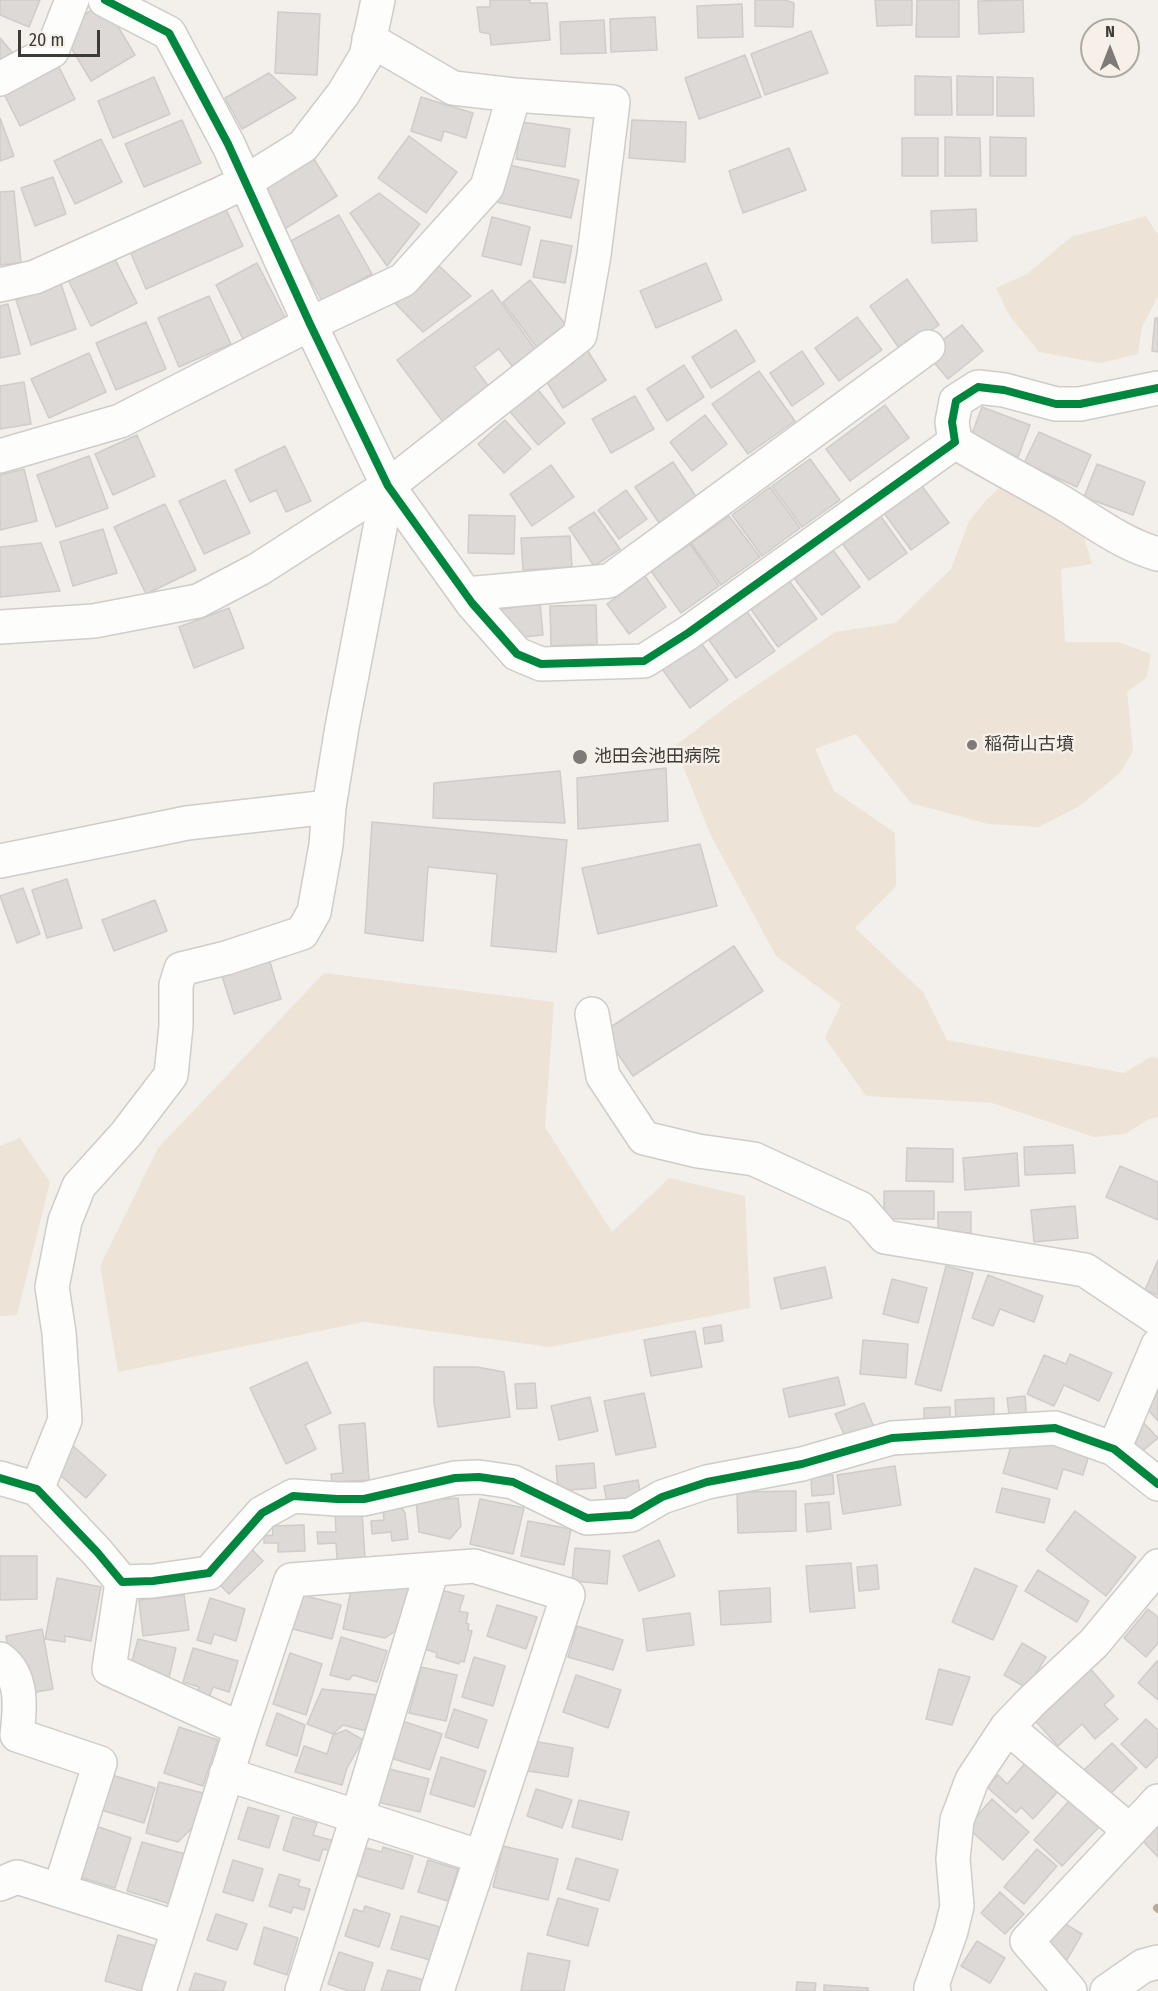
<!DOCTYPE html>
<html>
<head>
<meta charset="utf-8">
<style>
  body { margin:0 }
  #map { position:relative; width:1158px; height:1991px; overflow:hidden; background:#f3f0ec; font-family:"Fira Sans Condensed",sans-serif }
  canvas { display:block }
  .north { position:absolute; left:1080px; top:18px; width:60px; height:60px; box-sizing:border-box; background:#f6f0e9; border:2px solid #aca8a2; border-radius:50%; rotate:0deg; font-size:16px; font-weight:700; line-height:24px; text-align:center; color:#3d3b38 }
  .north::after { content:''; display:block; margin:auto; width:21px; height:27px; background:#7d7a77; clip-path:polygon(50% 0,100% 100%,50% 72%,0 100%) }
  .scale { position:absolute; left:18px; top:30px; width:82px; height:27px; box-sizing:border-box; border:3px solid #3d3b38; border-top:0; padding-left:8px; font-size:18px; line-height:21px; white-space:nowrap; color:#3d3b38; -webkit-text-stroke:4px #f6f0e9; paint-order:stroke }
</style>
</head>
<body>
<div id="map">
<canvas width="1158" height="1991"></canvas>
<div class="north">N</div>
<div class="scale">20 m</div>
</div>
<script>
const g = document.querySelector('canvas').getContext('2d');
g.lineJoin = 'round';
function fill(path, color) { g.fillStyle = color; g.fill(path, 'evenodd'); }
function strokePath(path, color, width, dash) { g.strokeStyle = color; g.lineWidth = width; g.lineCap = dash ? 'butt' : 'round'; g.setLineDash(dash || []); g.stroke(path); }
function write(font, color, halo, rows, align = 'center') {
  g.font = font + ' "Fira Sans Condensed","Noto Sans JP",sans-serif'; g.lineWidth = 5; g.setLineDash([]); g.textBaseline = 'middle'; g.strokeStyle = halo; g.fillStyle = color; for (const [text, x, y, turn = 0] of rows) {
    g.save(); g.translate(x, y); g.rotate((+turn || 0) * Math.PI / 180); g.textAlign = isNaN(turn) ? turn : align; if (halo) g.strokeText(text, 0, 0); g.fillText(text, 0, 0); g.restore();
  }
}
fill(new Path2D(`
  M1146 216 1158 235V296L1142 327 1138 354 1100 363 1039 352 1009 315 996 288 1027 274 1071 237Z
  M1003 485 1049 502 1064 524 1083 534 1092 564 1061 569 1065 642H1118L1151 654 1147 677 1127 692 1133 751 1120 773 1078 807 1039 827 988 824 911 803 856 734 815 749 834 791 895 833 896 886 855 928 923 992 947 1040 1124 1073 1150 1057 1158 1058V1117L1149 1119 1125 1134 1094 1137 992 1103 866 1096 825 1038 841 1004 776 956 710 834 675 746 731 703 835 632 895 623 951 569 969 521 986 500Z
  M324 973 554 1002 545 1127 612 1232 669 1178 745 1196 750 1308 550 1347 364 1322 118 1372 100 1266 158 1148Z
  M20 1138 50 1182 17 1315 0 1316V1146Z`), '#ede3d6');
strokePath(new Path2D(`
  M1157 1908 1158 1909`), '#bcab96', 8);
const building = new Path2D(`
  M0 0H40L29 27 0 15Z
  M490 0H530V3H547L550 40 491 45 490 34 480 32 477 7H490Z
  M755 0H785L794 3 793 27 755 26Z
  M875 0H912V25L877 26Z
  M917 0H959V37H916Z
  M1023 0 1024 32 979 34 978 1Z
  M104 3 135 55 91 81 60 29Z
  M742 4 743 37 698 38 697 6Z
  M278 12 320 14 317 75 275 73Z
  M655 17 657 50 611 52 610 19Z
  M604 20 606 53 561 54 560 22Z
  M811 31 828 73 765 95 751 54Z
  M0 38 12 52 0 62Z
  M745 55 761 97 699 119 685 78Z
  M57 63 75 99 20 126 2 90Z
  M269 73 296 98 242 129 225 98Z
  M915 76 951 77 952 115H915Z
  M957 76 993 77V115H957Z
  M154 77 170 114 113 138 98 101Z
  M997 77 1033 78 1034 116H997Z
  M421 97 473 113 466 138 444 131 441 141 411 131Z
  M0 118 14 156 0 161Z
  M182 120 201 163 144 187 125 144Z
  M632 120 686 122 685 162 629 158Z
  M522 122 570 129 565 167 516 159Z
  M409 136 457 172 426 213 378 178Z
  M945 137 980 138 981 176H945Z
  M990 137 1026 138V176H990Z
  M902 138H938V176H902Z
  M101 139 122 182 75 204 54 161Z
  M789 148 806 190 743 213 729 171Z
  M309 151 337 196 283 230 255 184Z
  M504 164 579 180 571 218 496 202Z
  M53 177 66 214 35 226 21 188Z
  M14 191 21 263 0 265V192Z
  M379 193 420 224 387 266 350 213Z
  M225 207 243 246 146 289 129 249Z
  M976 209 977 241 932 243 931 211Z
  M339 215 372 274 322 301 289 242Z
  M492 217 530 227 521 265 482 256Z
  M541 240 572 246 565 283 533 277Z
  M113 255 137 303 91 326 67 278Z
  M435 262 471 296 423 332 391 299Z
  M257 263 287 321 245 343 216 285Z
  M706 263 722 300 656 328 640 291Z
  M907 279 939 325 901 351 870 306Z
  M530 280 566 325 538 349 503 302Z
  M61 284 76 329 31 345 16 300Z
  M492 290 535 349 512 366 499 349 474 367 496 396 449 430 397 360Z
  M209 296 231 344 179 367 158 318Z
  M8 304 20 354 0 358V306Z
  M857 317 882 350 839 381 815 348Z
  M1155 318H1158V352L1152 351Z
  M146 322 166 369 116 390 96 343Z
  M962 325 983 351 948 379 926 353Z
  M736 330 755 361 711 388 692 357Z
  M586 348 606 380 563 408 543 376Z
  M802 351 824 384 792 406 770 373Z
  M89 353 106 392 49 418 31 379Z
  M684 365 704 397 667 421 647 389Z
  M759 371 795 421 748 454 712 404Z
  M24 382 31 424 0 429V386Z
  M534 385 565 423 538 445 507 408Z
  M635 396 654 429 611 453 592 419Z
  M885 405 909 438 850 481 826 449Z
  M982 407 1030 425 1018 457 970 439Z
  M705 415 727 444 692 471 670 442Z
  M505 420 531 449 504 473 478 444Z
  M1039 432 1091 455 1077 487 1024 463Z
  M137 435 155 476 113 495 95 454Z
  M285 446 311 501 286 512 276 490 250 502 235 470Z
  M89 456 108 508 56 527 37 475Z
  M810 459 840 500 802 527 772 486Z
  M673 462 697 498 659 523 635 487Z
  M1097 464 1145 482 1133 515 1084 497Z
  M551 465 574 497 532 526 510 494Z
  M24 469 37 521 0 530V475Z
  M225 480 250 533 204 554 179 501Z
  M919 482 949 523 911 550 881 509Z
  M770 487 800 528 762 556 732 515Z
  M626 490 647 519 619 539 598 510Z
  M165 504 196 570 146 594 114 527Z
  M877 511 907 553 869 580 839 539Z
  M594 512 620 549 594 566 569 528Z
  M469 515 515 516 514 554 468 553Z
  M729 516 760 557 721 585 691 543Z
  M103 529 117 573 73 586 60 542Z
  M570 536 572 567 523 570 521 538Z
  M41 543 60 591 0 597V547Z
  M690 544 719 586 681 613 651 571Z
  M830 546 860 587 822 615 791 574Z
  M645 576 666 607 629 634 607 604Z
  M787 578 817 619 778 647 748 605Z
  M540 604 543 635 505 639 502 609Z
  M596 605 597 644 551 646 550 606Z
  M229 608 244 648 194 668 179 627Z
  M745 609 775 651 736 678 706 636Z
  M698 639 728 680 690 708 660 666Z
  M666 768 668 821 578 829 577 778Z
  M560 771 565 823 433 818 434 783Z
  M372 822 567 840 556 952 491 946 497 874 428 867 423 941 365 933Z
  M700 844 717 906 598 934 582 868Z
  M67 879 82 928 47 938 32 890Z
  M23 888 40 934 17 943 0 896Z
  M155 900 167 931 114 951 102 920Z
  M734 946 763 991 633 1076 603 1032Z
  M268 955 281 999 234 1014 220 970Z
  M1073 1145 1075 1173 1025 1175 1024 1147Z
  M907 1148 953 1149V1182L906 1181Z
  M1017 1153 1019 1186 965 1190 963 1158Z
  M1120 1166 1158 1182V1220L1106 1197Z
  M884 1191H934V1219H884Z
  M1075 1206 1078 1238 1034 1242 1031 1210Z
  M938 1212H971V1233H938Z
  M1158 1260V1295L1145 1290Z
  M946 1266 973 1273 941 1391 915 1384Z
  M825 1267 832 1298 781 1309 774 1278Z
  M988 1275 1043 1296 1034 1322 1000 1309 993 1326 972 1318Z
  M892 1279 927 1288 918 1323 883 1314Z
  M721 1325 723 1341 705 1344 703 1328Z
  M695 1331 702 1367 651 1376 644 1340Z
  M863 1340 908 1344 906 1378 860 1374Z
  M1070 1354 1112 1373 1099 1401 1064 1385 1054 1406 1027 1394 1044 1355 1066 1364Z
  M307 1362 331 1413 305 1425 316 1449 286 1464 250 1388Z
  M434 1367H477L504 1372 510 1417 438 1427 434 1403Z
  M838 1377 845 1405 789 1417 783 1389Z
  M535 1383 537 1408 517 1409 515 1384Z
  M1158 1385V1421L1140 1401Z
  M644 1393 656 1447 616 1455 604 1401Z
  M1025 1396 1027 1421 1010 1423 1007 1398Z
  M590 1397 598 1431 559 1440 551 1406Z
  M994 1398V1425L956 1426 955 1400Z
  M864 1403 874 1427 846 1439 835 1414Z
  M950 1407V1425L924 1426V1408Z
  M1142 1421 1158 1438 1140 1453 1125 1436Z
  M365 1423 369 1480 332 1482 331 1474 343 1473 339 1425Z
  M1036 1439 1089 1455 1083 1475 1063 1469 1057 1489 1003 1473 1013 1440 1034 1447Z
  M72 1445 106 1475 86 1498 52 1468Z
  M594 1463 596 1488 558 1491 556 1466Z
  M895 1466 901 1505 843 1514 837 1475Z
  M833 1475 834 1494 812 1496 811 1477Z
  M638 1480 642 1502 608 1508 604 1486Z
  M1002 1488 1050 1499 1044 1523 996 1512Z
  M796 1491V1531L738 1533 737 1492Z
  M458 1498 461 1526 450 1539 419 1532 416 1501Z
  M480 1499 524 1508 513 1554 470 1544Z
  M829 1502 831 1529 807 1532 805 1504Z
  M402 1508 405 1513 408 1539 392 1541 391 1532 372 1534 371 1521 384 1520 383 1510Z
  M1075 1511 1136 1557 1106 1596 1046 1550Z
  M362 1512 365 1558 337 1560 336 1543 318 1544 317 1532H336L335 1514Z
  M528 1521 571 1529 564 1565 521 1556Z
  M304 1525 305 1551 278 1552V1543H264V1536L273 1535 272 1526Z
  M243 1540 263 1561 229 1594 210 1575Z
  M659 1540 675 1576 639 1591 623 1556Z
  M575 1548 610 1551 607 1584 572 1581Z
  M0 1556H37V1599L0 1600Z
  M851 1563 855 1608 810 1612 806 1566Z
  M877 1565 879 1589 859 1591 857 1567Z
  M975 1568 1017 1586 993 1640 952 1622Z
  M1038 1570 1089 1601 1077 1622 1025 1591Z
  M57 1578 101 1587 91 1641 65 1636V1642L45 1639Z
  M376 1581 414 1590 406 1624 385 1638 343 1629 351 1590Z
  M770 1588 771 1622 721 1625 719 1591Z
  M437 1589 464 1596 459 1611 468 1613 466 1623 469 1624 468 1630 472 1631 464 1662 460 1661 459 1664 436 1657 437 1653 421 1648Z
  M298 1594 341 1605 332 1639 289 1628Z
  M184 1595 189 1630 143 1636 139 1600Z
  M210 1598 245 1609 236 1641 214 1634 211 1644 197 1640Z
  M497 1605 537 1617 526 1649 487 1636Z
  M1148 1609 1158 1617V1643L1146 1657 1124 1638Z
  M690 1613 694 1645 647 1651 643 1619Z
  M577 1626 623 1640 613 1670 568 1657Z
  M42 1629 53 1689 26 1694 12 1668 6 1636Z
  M341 1637 387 1651 377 1682 353 1675 349 1680 330 1675Z
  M138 1639 176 1648 169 1678 130 1668Z
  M1022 1643 1046 1657 1027 1688 1004 1675Z
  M193 1648 238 1661 229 1692 213 1687 209 1698 197 1694 199 1687 183 1682Z
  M290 1653 322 1664 306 1715 273 1704Z
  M474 1657 505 1666 493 1706 462 1697Z
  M1157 1661 1158 1662V1700L1138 1683Z
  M1087 1665 1114 1696 1104 1705 1118 1719 1095 1739 1082 1724 1058 1746 1030 1715Z
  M421 1667 457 1675 446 1721 409 1713Z
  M939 1669 970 1677 952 1725 926 1719Z
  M576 1675 621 1690 608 1728 563 1712Z
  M322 1689 379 1695 370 1732 343 1725 333 1734 307 1724Z
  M454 1709 487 1720 478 1748 445 1737Z
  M277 1713 305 1725 297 1756 266 1745Z
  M1146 1719 1158 1730V1756L1146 1768 1121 1744Z
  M399 1720 442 1734 430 1770 387 1757Z
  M179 1727 218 1740 203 1786 164 1773Z
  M346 1730 363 1740 347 1768 342 1785 295 1772 304 1746 327 1754 333 1735Z
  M533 1741 573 1748 568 1777 528 1771Z
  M1112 1743 1137 1768 1108 1796 1083 1771Z
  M441 1757 486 1771 474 1807 430 1794Z
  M1029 1759 1061 1788 1033 1819 1021 1807 1016 1813 987 1787 998 1775 1007 1784Z
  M382 1767 429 1779 420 1812 373 1801Z
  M112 1775 155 1788 144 1823 101 1810Z
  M159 1782 203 1793 194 1826 178 1842 146 1833Z
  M536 1789 572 1800 562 1828 527 1816Z
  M992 1799 1029 1832 1003 1860 967 1827Z
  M579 1800 629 1812 622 1840 572 1827Z
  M1070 1800 1099 1827 1062 1866 1034 1840Z
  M248 1807 279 1816 269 1848 238 1839Z
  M1158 1816V1857L1138 1836Z
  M293 1817 317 1823 313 1835 334 1841 331 1851 323 1849 319 1861 283 1850Z
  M93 1825 131 1838 115 1888 76 1876Z
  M142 1842 192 1856 177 1906 127 1891Z
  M503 1846 558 1859 548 1900 493 1887Z
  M363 1847 382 1852 383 1847 413 1856 403 1889 355 1875Z
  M1037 1849 1057 1866 1024 1904 1004 1887Z
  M576 1858 618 1870 609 1901 567 1889Z
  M233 1860 263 1869 253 1901 223 1892Z
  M428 1860 458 1869 448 1901 418 1892Z
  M279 1874 300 1880 298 1886 310 1889 304 1910 293 1907 291 1913 269 1906Z
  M1000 1892 1024 1914 1005 1934 981 1913Z
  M558 1898 598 1909 588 1946 547 1935Z
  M365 1906 390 1914 379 1947 345 1936 354 1909 363 1912Z
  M216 1914 247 1924 237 1950 207 1940Z
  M401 1916 440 1927 430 1960 391 1949Z
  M1054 1917 1082 1934 1067 1960 1038 1943Z
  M264 1927 298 1938 287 1975 254 1964Z
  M118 1935 166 1949 154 1991H141L105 1981Z
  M977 1941 1005 1958 990 1983 961 1966Z
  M339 1952 373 1963 364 1991H349L328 1984Z
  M528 1953 570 1961 564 1991H521Z
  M388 1970 424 1980 420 1991H381Z
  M195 1973 226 1982 223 1991H189Z
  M797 1982 816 1983 815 1991H796Z
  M824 1985 868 1988V1991H824Z`);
fill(building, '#dcd9d6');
strokePath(building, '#cfccc9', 1.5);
const minor = new Path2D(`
  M105 0 169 33 228 144 310 324 388 486 472 603 517 654 541 664 644 661 688 633 955 442 952 422 956 401 978 387 1004 390 1056 404H1080L1158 388
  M0 79 52 51 72 0
  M0 285 35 277 218 195 245 182 303 146 343 94 366 56 378 0
  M955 442C988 462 1022 480 1056 499 1089 518 1121 544 1158 554
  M0 456 120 421 310 324 403 280 487 187 514 95
  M466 594 609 581 928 347
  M0 627 94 621 198 601 259 569 388 486 580 335 594 255 613 102 514 95 453 88 369 39
  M0 861 187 823 329 807
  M592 1014 603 1076 644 1138 698 1151 754 1159 860 1208 885 1237 1085 1270 1158 1319
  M1114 1449 1158 1345
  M0 1478 37 1489 97 1552 122 1582 153 1581 209 1573 262 1513 293 1496 337 1499H364L455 1478 479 1477 513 1482 587 1518 631 1515 662 1497 707 1482 802 1464 892 1438 1055 1428 1114 1449 1158 1484
  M37 1489 65 1420 59 1333 52 1287 65 1221 79 1186 126 1134 171 1075 176 1026V985L181 969 226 958 302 933 314 912 326 845 329 807 342 727 388 486
  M122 1582 109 1669 241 1729 159 1991
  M0 1659C24 1677 20 1709 17 1735L100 1763 60 1889
  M1007 1727 1130 1831 1027 1941 1070 1991
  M241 1729 291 1580 474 1566 568 1595 437 1991
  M226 1774 481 1857
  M1130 1831 1158 1801
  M0 1884 17 1877 178 1928
  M302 1991 357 1818 432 1570
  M934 1991 931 1988 951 1931 957 1906 953 1859 957 1820 972 1780 1007 1727 1031 1702 1094 1643 1158 1566
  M1107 1991 1143 1966 1158 1962`);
strokePath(minor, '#cfccc9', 36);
strokePath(minor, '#fdfdfc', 33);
strokePath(new Path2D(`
  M105 0 169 33 228 144 310 324 388 486 472 603 517 654 541 664 644 661 688 633 955 442 952 422 956 401 978 387 1004 390 1056 404H1080L1158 388
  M0 1478 37 1489 97 1552 122 1582 153 1581 209 1573 262 1513 293 1496 337 1499H364L455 1478 479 1477 513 1482 587 1518 631 1515 662 1497 707 1482 802 1464 892 1438 1055 1428 1114 1449 1158 1484`), '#00873e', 8);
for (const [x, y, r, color] of [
  [972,745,6,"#7d7a77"],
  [580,757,8,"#7d7a77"]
]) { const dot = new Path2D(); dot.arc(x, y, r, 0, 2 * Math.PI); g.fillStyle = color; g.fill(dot); strokePath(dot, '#f6f0e9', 2); }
write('18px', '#3d3b38', '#f6f0e9', [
  ["稲荷山古墳",984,745],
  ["池田会池田病院",594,757]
], 'left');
</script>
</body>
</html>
